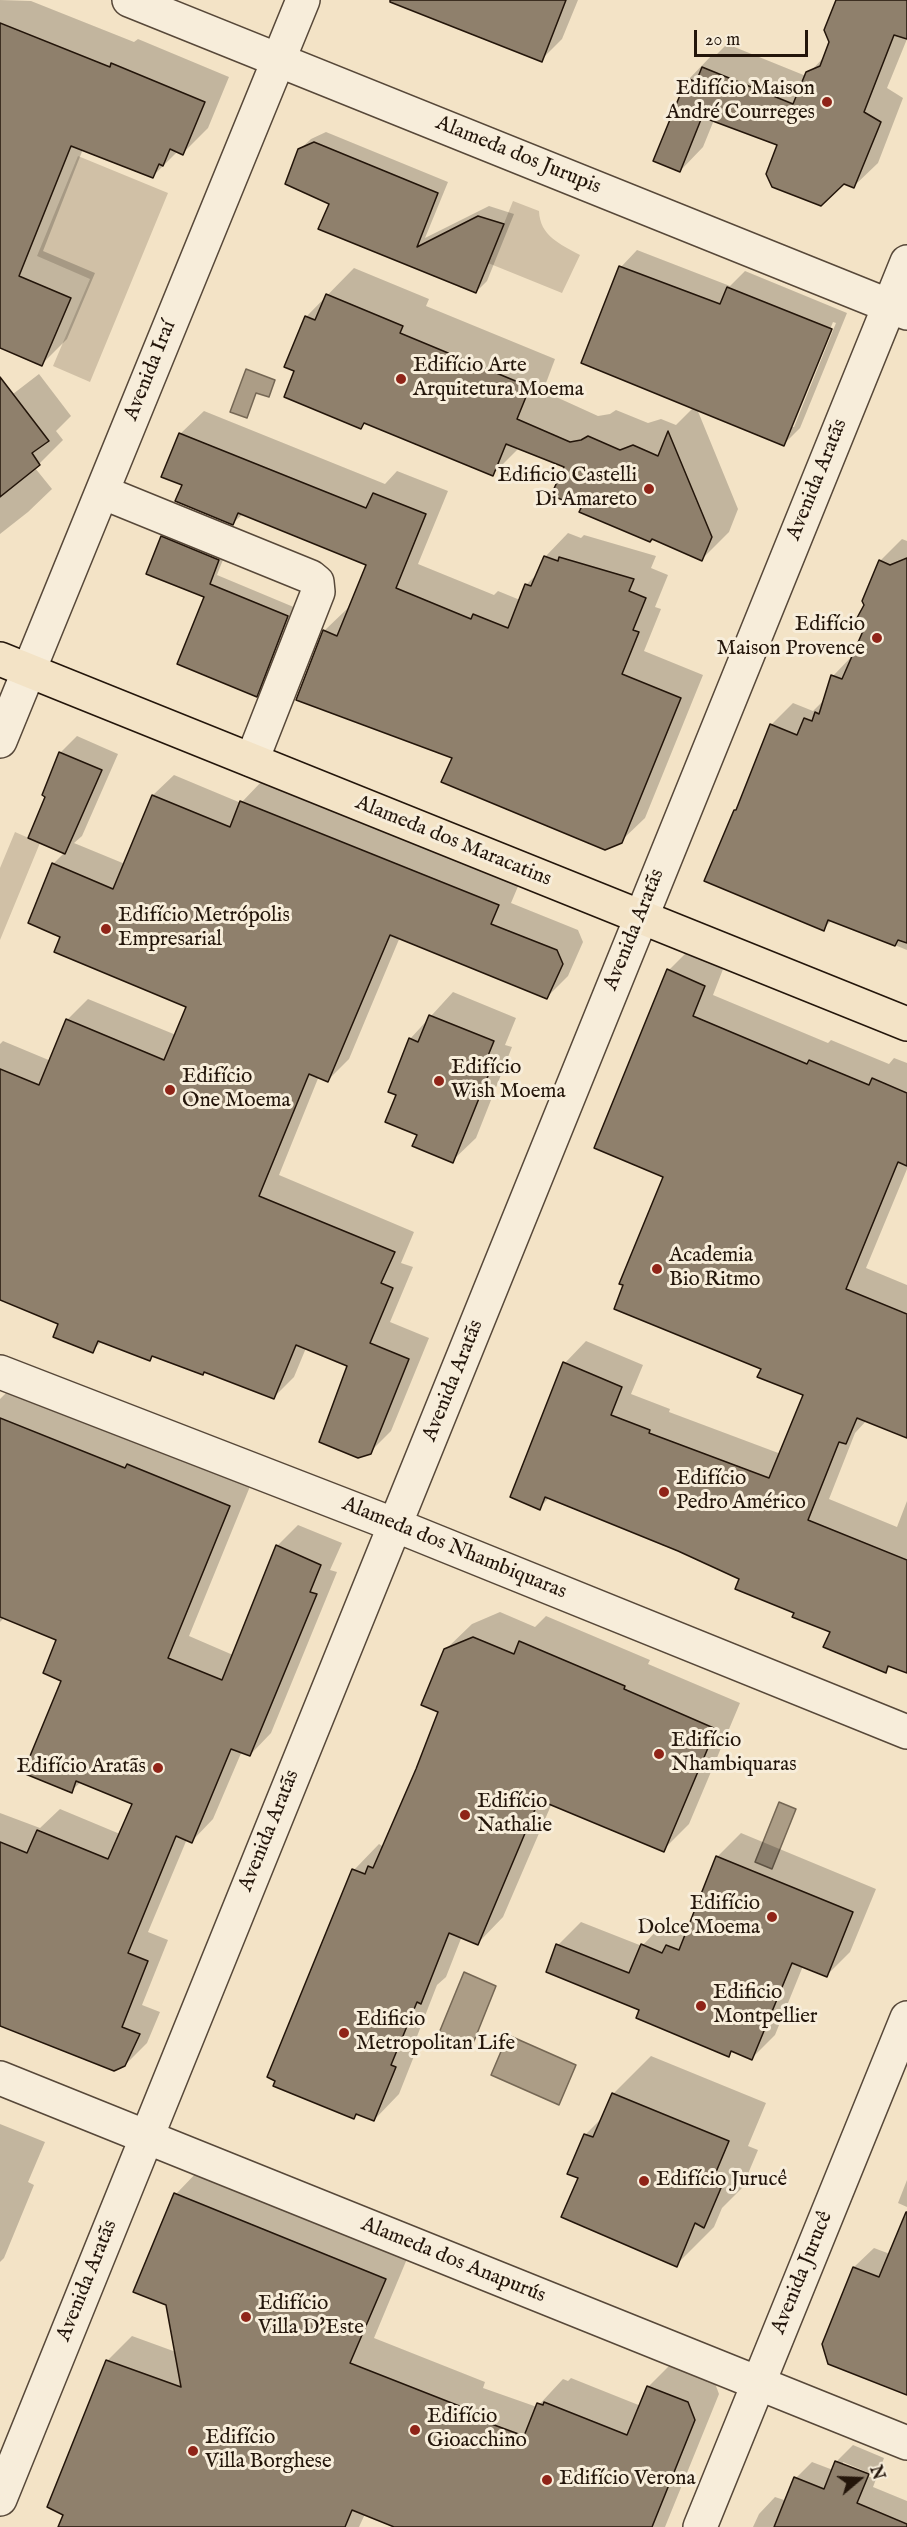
<!DOCTYPE html>
<html>
<head>
<meta charset="utf-8">
<style>
  body { margin:0 }
  #map { position:relative; width:907px; height:2527px; overflow:hidden; background:#f3e3c6; font-family:"IM FELL English",serif }
  canvas { display:block }
  .north { position:absolute; left:829px; top:2449px; width:60px; height:60px; -webkit-text-stroke:4px #f7edda; paint-order:stroke; rotate:71deg; font-size:16px; font-weight:700; line-height:24px; text-align:center; color:#23150a }
  .north::after { content:''; display:block; margin:auto; width:21px; height:27px; background:#23150a; clip-path:polygon(50% 0,100% 100%,50% 72%,0 100%) }
  .scale { position:absolute; left:694px; top:30px; width:114px; height:27px; box-sizing:border-box; border:3px solid #23150a; border-top:0; padding-left:8px; font-size:18px; line-height:21px; white-space:nowrap; color:#23150a; -webkit-text-stroke:4px #f7edda; paint-order:stroke }
</style>
</head>
<body>
<div id="map">
<canvas width="907" height="2527"></canvas>
<div class="north">N</div>
<div class="scale">20 m</div>
</div>
<script>
const g = document.querySelector('canvas').getContext('2d');
g.lineJoin = 'round';
function fill(path, color) { g.fillStyle = color; g.fill(path, 'evenodd'); }
function strokePath(path, color, width, dash) { g.strokeStyle = color; g.lineWidth = width; g.lineCap = dash ? 'butt' : 'round'; g.setLineDash(dash || []); g.stroke(path); }
function write(font, color, halo, rows, align = 'center') {
  g.font = font + ' "IM FELL English",serif'; g.lineWidth = 6; g.setLineDash([]); g.textBaseline = 'middle'; g.strokeStyle = halo; g.fillStyle = color; for (const [text, x, y, turn = 0] of rows) {
    g.save(); g.translate(x, y); g.rotate((+turn || 0) * Math.PI / 180); g.textAlign = isNaN(turn) ? turn : align; if (halo) g.strokeText(text, 0, 0); g.fillText(text, 0, 0); g.restore();
  }
}
fill(new Path2D(`
  M78 156 168 193 90 382 53 366 90 279 37 256Z
  M513 201 539 211C540 236 560 244 580 255L562 293 488 263Z
  M15 832 40 843 0 940V868Z`), '#d0c0a6');
const water = new Path2D(`
  M246 369 275 380 269 397 256 393 247 418 230 412Z
  M779 1802 796 1809 772 1869 755 1862Z
  M464 1972 496 1986 472 2046 439 2033Z
  M508 2035 576 2065 559 2105 491 2075Z`);
fill(water, '#ac9d86');
strokePath(water, '#756754', 1.5);
fill(new Path2D(`
  M0 0 31 1 134 42 138 39 229 77 208 128 183 153 178 151 152 177 83 149 43 251 95 273 67 339 42 364 0 346Z
  M417 0H578L562 39 541 60Z
  M838 0H907V39L887 88 903 98 878 163 854 186 779 145 714 120 703 147 680 171 655 160 689 79 712 55 715 56 727 44 806 76 827 54Z
  M326 132 448 182 425 238 489 206 514 214 487 281 476 292 331 203 299 150 311 139Z
  M637 250 730 286 745 271 847 313 800 428 784 444 697 409 738 509 729 532 702 559 583 507 566 466 519 448 492 475 366 422 360 428 296 370 306 317 354 268 429 299 426 306 555 359 543 391 598 416 610 414 616 410 648 423 661 419 676 425 694 407 621 267ZM833 322 836 323 794 427H790Z
  M39 374 71 416 56 431 63 440 35 468 52 489 28 512 0 534V404Z
  M204 411 385 484 397 471 448 491 418 564 494 595 498 591 520 600 526 585 538 573 545 557 568 533 581 538 584 535 656 556 651 568 668 575 655 607 661 609 644 651 703 675 645 818 621 841 324 631 348 608 350 609 368 564 243 514 233 523 184 484 180 434Z
  M170 529 226 552 217 575 296 608 264 687 256 695 206 597 162 537Z
  M902 539 907 541V950L832 920 823 929 735 810 739 807 771 725 793 703 813 711 825 699 833 676 855 653 865 630 866 605 880 561Z
  M77 736 118 754 82 836 74 843 125 864 153 795 174 775 241 803 262 781 519 884 511 903 578 930 583 942 568 976 547 997 400 937 349 1059 328 1080 319 1076 279 1175 414 1232 401 1263 413 1267 390 1322 429 1338 391 1431 370 1452 349 1365 306 1348 294 1377 274 1397 205 1371 154 1355 150 1359 102 1341 92 1351 60 1323 0 1298V1044L3 1041 51 1061 67 1020 88 999 176 1035 188 1006 62 936 53 864 65 852 47 796 60 753Z
  M690 949 725 964 713 995 828 1043 831 1040 889 1064 894 1058 907 1063V1169L866 1268 907 1285V1437L867 1420 855 1433 829 1499 897 1527 907 1501V1671L891 1665 886 1671 832 1631 741 1579 679 1549 550 1497 539 1508 511 1496 565 1363 586 1341 643 1365 631 1394 670 1409 669 1412 781 1454 805 1395 763 1368 665 1176 669 970Z
  M453 992 516 1018 505 1045 512 1047 476 1138 452 1161 419 1134 398 1094 390 1091 410 1039Z
  M10 1389 94 1426 147 1447 150 1443 251 1484 189 1636 233 1655 277 1546 298 1525 342 1543 330 1570 337 1572 271 1733 250 1755 242 1751 213 1819 192 1841 187 1839 148 1932 168 1940 142 2005 160 2012 147 2043 125 2065 0 2011V1813L40 1828 60 1809 120 1834 134 1803 81 1782 71 1791 58 1640 4 1618 0 1622V1399Z
  M500 1612 535 1627 546 1616 650 1660 648 1664 740 1703 689 1824 663 1850 552 1803 503 1917 478 1943 462 1936 446 1977 437 1985 416 2039 420 2041 399 2094 374 2120 358 2113 353 2117 354 1870 379 1844 384 1847 440 1711 445 1650 472 1624Z
  M741 1833 876 1889 850 1952 827 1975 803 1966 775 2035 752 2058 733 2050 728 2055 641 2010 558 1945 581 1922 642 1946 665 1922 684 1929 690 1922 717 1857Z
  M651 2056 766 2103 748 2146 758 2150 742 2188 722 2208 714 2227 676 2265 580 2177 585 2135 604 2116 613 2094Z
  M0 2124 45 2142 28 2182 34 2185 4 2258 0 2262Z
  M200 2169 409 2254 374 2338 485 2382 483 2388 537 2407 563 2379 568 2381 571 2378 641 2406 648 2387 673 2362 713 2378 719 2394 665 2527H398L365 2514 359 2527H60L107 2361 132 2336 176 2352V2194Z
  M907 2180V2207L898 2203Z
  M907 2214V2394L823 2344 854 2267 874 2248 890 2254Z
  M853 2445 884 2458 873 2487 907 2501V2527H753L759 2514 775 2497 787 2501 796 2478 812 2462 833 2470 836 2462ZM843 2462 876 2476 875 2479 843 2466Z`), '#0003');
const building = new Path2D(`
  M390 0H566L542 62 390 2Z
  M836 0H907V39L894 35 864 112 881 122 854 188 844 184 821 206 772 187 766 174 777 145 702 117 680 172 653 161 687 78 696 82 702 67 793 104 806 72 820 66 829 42 824 30Z
  M0 23 110 67 111 63 205 102 183 155 170 149 163 166 159 164 153 178 71 146 19 276 71 298 42 366 0 348Z
  M314 142 438 193 417 247 478 216 504 224 476 293 318 229 329 204 285 184 298 149Z
  M619 266 720 304 727 287 832 329 784 446 581 363Z
  M326 294 403 326 400 333 530 387 517 419 570 442 581 440 588 436 620 450 633 445 658 456 668 431 712 537 702 561 652 539 650 542 579 512 581 508 551 495 564 467 506 444 493 476 364 423 361 429 284 397 294 371 284 367 305 316 315 320Z
  M0 377 49 441 32 453 40 465 0 497Z
  M179 433 366 508 373 493 426 514 396 588 471 619 473 614 508 628 525 584 531 586 544 556 558 561 559 557 634 579 629 591 646 598 633 630 639 632 622 674 681 698 622 843 605 850 441 782 452 758 296 700 323 630 337 636 366 565 238 513 233 525 175 501 182 485 161 477Z
  M161 536 219 560 210 584 288 616 257 697 177 664 204 597 146 574Z
  M907 558V943L898 940 895 946 828 920 824 931 704 881 734 810H736L770 724 797 735 804 718 812 721 815 712 819 714 831 675 842 679 863 631 852 627 864 605 862 601 879 560 890 565Z
  M59 752 102 770 65 854 28 838 45 797 42 795Z
  M152 795 230 827 240 801 499 905 491 924 557 950 563 964 547 999 390 935 328 1082 309 1074 259 1196 395 1252 381 1283 393 1288 370 1343 409 1359 371 1454 358 1458 319 1442 347 1366 296 1345 274 1399 204 1372 203 1375 152 1356 150 1361 98 1341 93 1353 53 1337 58 1324 0 1300V1069L39 1085 66 1019 164 1060 186 1007 54 952 60 937 28 923 52 863 113 889Z
  M667 969 705 986 693 1016 807 1064 809 1060 869 1085 872 1078 907 1093V1166L898 1162 846 1289 907 1314V1438L857 1418 846 1444 839 1442 808 1520 907 1560V1673L888 1666 886 1673 823 1647 830 1632 792 1617 794 1613 735 1589 739 1579 678 1551 545 1497 540 1510 510 1497 563 1362 622 1387 611 1415 650 1430 649 1433 769 1478 803 1395 757 1377 761 1369 614 1309 623 1285 619 1284 663 1177 594 1148Z
  M429 1015 494 1041 483 1068 490 1071 453 1163 412 1146 417 1135 385 1122 396 1095 388 1092 409 1038 418 1042Z
  M0 1418 125 1468 127 1464 230 1506 168 1658 222 1680 276 1545 321 1565 310 1592 317 1594 250 1756 231 1749 192 1843 176 1836 128 1953 148 1961 122 2027 140 2034 125 2066 114 2071 0 2026V1842L27 1853 37 1830 108 1859 132 1804 76 1781 72 1793 23 1773 61 1681 43 1673 56 1640 0 1617Z
  M473 1637 514 1654 519 1641 625 1686 624 1689 716 1729 664 1852 539 1800 478 1945 449 1933 421 2004 417 2002 391 2065 396 2067 374 2121 356 2114 354 2119 273 2086 275 2081 267 2077 352 1869 365 1874 368 1866 373 1868 416 1769 438 1712 421 1705 444 1649Z
  M716 1856 853 1912 827 1977 792 1963 752 2060 731 2051 729 2057 636 2018 639 2010 546 1972 556 1944 629 1973 641 1944 662 1953 666 1945 679 1950Z
  M612 2093 729 2141 711 2184 721 2188 704 2228 695 2223 677 2267 561 2217 578 2178 567 2174 584 2134 593 2137Z
  M174 2193 386 2279 350 2363 462 2407 459 2412 524 2436 537 2403 543 2405 544 2402 627 2435 647 2386 688 2402 695 2420 652 2527H394L352 2510 345 2527H58L63 2515 47 2507 106 2360 181 2387 166 2305 133 2292Z
  M906 2212H907V2395L828 2364 822 2344 853 2267 879 2277Z
  M835 2461 869 2474 857 2503 907 2524V2527H774L794 2477 824 2489Z`);
fill(building, '#8f806c');
strokePath(building, '#23150a', 1.5);
const minor = new Path2D(`
  M129 0 907 313
  M102 492 311 577 317 582 318 592 252 760
  M0 741 303 0
  M0 1372 395 1525 907 1732
  M0 2078 907 2443
  M0 2499 907 262
  M700 2527 907 2018`);
const major = new Path2D(`
  M0 659 907 1024`);
strokePath(minor, '#574839', 36);
strokePath(major, '#23150a', 36);
strokePath(minor, '#f7edda', 33);
strokePath(major, '#f3e3c6', 33);
for (const [x, y, r, color] of [
  [827,102,6,"#8f2418"],
  [401,379,6,"#8f2418"],
  [649,489,6,"#8f2418"],
  [877,638,6,"#8f2418"],
  [106,929,6,"#8f2418"],
  [439,1081,6,"#8f2418"],
  [170,1090,6,"#8f2418"],
  [657,1269,6,"#8f2418"],
  [664,1492,6,"#8f2418"],
  [659,1754,6,"#8f2418"],
  [158,1768,6,"#8f2418"],
  [465,1815,6,"#8f2418"],
  [772,1917,6,"#8f2418"],
  [701,2006,6,"#8f2418"],
  [344,2033,6,"#8f2418"],
  [644,2181,6,"#8f2418"],
  [246,2317,6,"#8f2418"],
  [415,2430,6,"#8f2418"],
  [193,2451,6,"#8f2418"],
  [547,2480,6,"#8f2418"]
]) { const dot = new Path2D(); dot.arc(x, y, r, 0, 2 * Math.PI); g.fillStyle = color; g.fill(dot); strokePath(dot, '#f7edda', 2); }
write('21px', '#23150a', '#f7edda', [
  ["Edifício Maison",815,90,"right"],
  ["André Courreges",815,114,"right"],
  ["Edifício Arte",413,367],
  ["Arquitetura Moema",413,391],
  ["Edificio Castelli",637,477,"right"],
  ["Di Amareto",637,501,"right"],
  ["Edifício",865,626,"right"],
  ["Maison Provence",865,650,"right"],
  ["Edifício Metrópolis",118,917],
  ["Empresarial",118,941],
  ["Edifício",451,1069],
  ["Wish Moema",451,1093],
  ["Edifício",182,1078],
  ["One Moema",182,1102],
  ["Academia",669,1257],
  ["Bio Ritmo",669,1281],
  ["Edifício",676,1480],
  ["Pedro Américo",676,1504],
  ["Edifício",671,1742],
  ["Nhambiquaras",671,1766],
  ["Edifício Aratãs",146,1768,"right"],
  ["Edifício",477,1803],
  ["Nathalie",477,1827],
  ["Edifício",760,1905,"right"],
  ["Dolce Moema",760,1929,"right"],
  ["Edificio",713,1994],
  ["Montpellier",713,2018],
  ["Edificio",356,2021],
  ["Metropolitan Life",356,2045],
  ["Edifício Jurucê",656,2181],
  ["Edifício",258,2305],
  ["Villa D'Este",258,2329],
  ["Edifício",427,2418],
  ["Gioacchino",427,2442],
  ["Edifício",205,2439],
  ["Villa Borghese",205,2463],
  ["Edifício Verona",559,2480]
], 'left');
write('21px', '#23150a', '#f7edda', [
  ["Alameda dos Jurupis",518,156,22],
  ["Avenida Iraí",151,371,-68],
  ["Avenida Aratãs",818,480,-68],
  ["Alameda dos Maracatins",453,842,22],
  ["Avenida Aratãs",635,930,-68],
  ["Avenida Aratãs",454,1381,-68],
  ["Alameda dos Nhambiquaras",454,1549,22],
  ["Avenida Aratãs",270,1831,-68],
  ["Alameda dos Anapurús",453,2261,22],
  ["Avenida Jurucê",803,2273,-68],
  ["Avenida Aratãs",88,2281,-68]
]);
</script>
</body>
</html>
